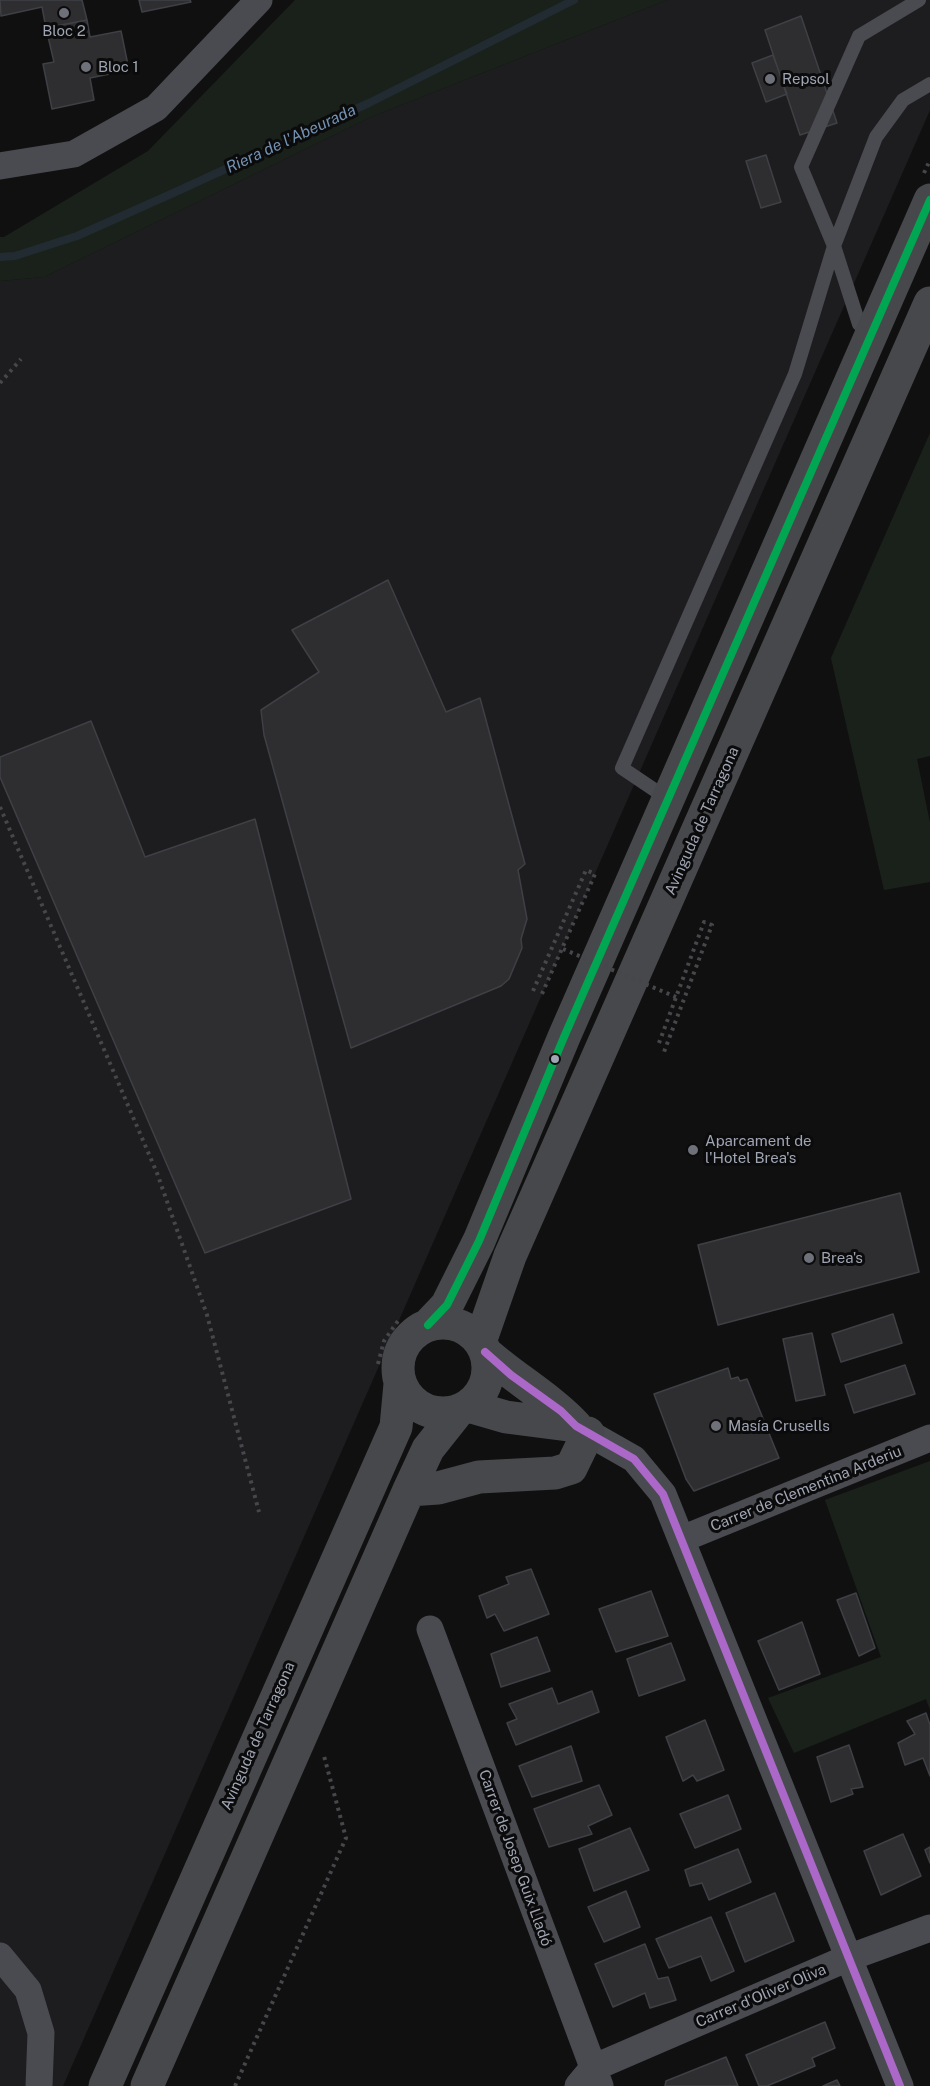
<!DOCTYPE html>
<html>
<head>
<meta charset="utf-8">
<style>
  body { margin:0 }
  canvas { display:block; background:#101011 }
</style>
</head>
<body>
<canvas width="930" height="2086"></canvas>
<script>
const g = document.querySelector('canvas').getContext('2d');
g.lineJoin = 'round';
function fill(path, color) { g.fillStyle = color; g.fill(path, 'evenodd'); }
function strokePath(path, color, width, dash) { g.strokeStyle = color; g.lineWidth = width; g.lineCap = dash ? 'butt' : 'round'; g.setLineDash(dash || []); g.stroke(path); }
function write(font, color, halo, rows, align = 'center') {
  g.font = font + ' "Public Sans",sans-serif'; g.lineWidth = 6; g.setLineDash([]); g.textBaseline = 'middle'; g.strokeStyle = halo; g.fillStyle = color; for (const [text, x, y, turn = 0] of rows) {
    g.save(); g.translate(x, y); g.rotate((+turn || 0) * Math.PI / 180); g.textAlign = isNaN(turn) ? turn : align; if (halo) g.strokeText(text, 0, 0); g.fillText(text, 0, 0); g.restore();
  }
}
fill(new Path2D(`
  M667 0H930V110L63 2086H0V281L44 277 371 117Z`), '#1d1d1f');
fill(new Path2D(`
  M295 0H667L371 117 44 277 0 281V237H4L148 151Z
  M930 433V756L917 759 930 823V882L884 890 831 658Z
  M930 1461V1710L926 1699 794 1753 768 1698 881 1657 825 1500Z`), '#1a211b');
strokePath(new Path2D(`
  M0 257 15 256 77 236 180 190 369 103 574 0`), '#232b32', 8);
const building = new Path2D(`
  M0 0H82L87 20 46 28 42 7 1 16Z
  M139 0H190L191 2 142 12Z
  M801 16 837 123 800 135 765 30Z
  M87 20 90 37 121 31 129 70 90 78 94 100 52 109 43 64 54 62 46 28Z
  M773 55 787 94 766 102 752 63Z
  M766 155 781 202 761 208 746 161Z
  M388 580 446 712 480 698 525 864 518 870 527 919 521 939 522 948 509 979 501 986 351 1048 264 735 261 710 319 672 292 630Z
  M91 721 145 857 255 819 351 1199 205 1253 0 777V757Z
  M900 1193 919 1272 718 1325 698 1245Z
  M893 1314 902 1343 841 1362 832 1334Z
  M812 1333 825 1395 796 1401 783 1339Z
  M905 1365 915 1394 854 1413 845 1385Z
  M728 1368 731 1379 738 1377 740 1381 747 1379 779 1458 694 1491 686 1479 654 1394Z
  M531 1569 549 1614 504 1631 495 1614 487 1618 479 1596 509 1584 506 1577Z
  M651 1591 668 1636 616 1652 599 1609Z
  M856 1593 875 1648 859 1656 837 1600Z
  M802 1622 820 1674 779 1690 758 1641Z
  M537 1637 550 1671 501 1687 491 1654Z
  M671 1643 685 1680 639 1696 627 1659Z
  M552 1688 558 1704 592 1691 599 1712 516 1745 507 1723 517 1719 509 1704Z
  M926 1713 930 1725V1776L923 1758 905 1765 898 1743 915 1734 907 1721Z
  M705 1720 724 1770 697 1781 693 1775 683 1781 666 1737Z
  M849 1745 863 1787 851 1789 853 1794 831 1802 817 1757Z
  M571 1746 582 1781 532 1797 519 1766Z
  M599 1785 612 1815 588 1826 592 1834 549 1847 534 1809Z
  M728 1795 741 1829 695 1848 680 1814Z
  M630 1828 649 1870 594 1891 579 1849Z
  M903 1834 921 1876 881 1895 864 1851Z
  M930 1847V1863L925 1850Z
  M738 1849 751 1882 709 1900 702 1883 690 1886 685 1870Z
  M626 1891 640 1927 604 1942 588 1907Z
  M775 1893 794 1941 745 1962 726 1913Z
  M711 1917 734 1971 711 1981 701 1956 669 1968 656 1939Z
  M645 1944 658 1979 668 1977 676 2000 650 2008 645 1993 613 2007 595 1964Z
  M825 2022 835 2048 812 2058 815 2066 767 2086H759L746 2055Z
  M726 2057 738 2086H665L666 2081Z
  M837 2080 840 2086H823Z`);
fill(building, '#2e2e30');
strokePath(building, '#3f4045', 1.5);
strokePath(new Path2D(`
  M924 173 930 160
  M0 383 21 359
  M0 807 157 1173 207 1315 259 1512
  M533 991 586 870 595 874 541 996
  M659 1043 704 922 712 925 664 1052
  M378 1364 384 1341 400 1318
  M235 2086 346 1838 324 1756`), '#46474b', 4, [3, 4.5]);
strokePath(new Path2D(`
  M870 335 859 324 834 246 801 167 859 36 919 0
  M668 799 622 768 795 374 834 246 876 137 903 100 930 84`), '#4a4b50', 14);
strokePath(new Path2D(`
  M0 166 74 154 156 108 259 0
  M576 1426 634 1459 663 1494 900 2086
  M682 1539 930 1438
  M430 1629 600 2086
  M0 1956 28 1990 41 2033 39 2086
  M578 2086 593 2068 848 1958 930 1928`), '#4a4b50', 27);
strokePath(new Path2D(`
  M398 1368a45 45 0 1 1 90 0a45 45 0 1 1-90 0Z
  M428 1325 447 1305 479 1241 564 1037 930 200
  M480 1342 510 1256 930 303
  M485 1352C514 1378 550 1398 576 1426
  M468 1406 506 1417 576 1426
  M409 1490 438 1488 479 1477 555 1473 571 1468 588 1433
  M105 2086 396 1427 400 1384
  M147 2086 409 1490 428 1449 459 1410`), '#47484b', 33);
strokePath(new Path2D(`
  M563 949 676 997`), '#46474b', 4, [3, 4.5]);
strokePath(new Path2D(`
  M428 1325 447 1305 479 1241 564 1037 930 200`), '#00a651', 8);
strokePath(new Path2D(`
  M485 1352 511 1375 561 1411 576 1426 634 1459 663 1494 900 2086`), '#ac68c9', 8);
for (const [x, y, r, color] of [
  [64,13,6,"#6e717a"],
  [86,67,6,"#6e717a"],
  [770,79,6,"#6e717a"],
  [555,1059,5,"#a0a5b3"],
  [693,1150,6,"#6e717a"],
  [809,1258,6,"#6e717a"],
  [716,1426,6,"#6e717a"]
]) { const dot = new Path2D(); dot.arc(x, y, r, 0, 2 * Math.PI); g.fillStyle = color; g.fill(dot); strokePath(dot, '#0b0b0c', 2); }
write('15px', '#a0a5b3', '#0b0b0c', [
  ["Bloc 2",64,31,"center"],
  ["Bloc 1",98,67],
  ["Repsol",782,79],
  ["Aparcament de",705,1141],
  ["l'Hotel Brea's",705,1158],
  ["Brea's",821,1258],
  ["Masía Crusells",728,1426]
], 'left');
write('15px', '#a0a5b3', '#0b0b0c', [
  ["Avinguda de Tarragona",702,821,-66],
  ["Carrer de Clementina Arderiu",806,1489,-22],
  ["Avinguda de Tarragona",258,1736,-66],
  ["Carrer de Josep Guix Lladó",515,1858,70],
  ["Carrer d'Oliver Oliva",761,1996,-23]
]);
write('italic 16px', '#7392b2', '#0b0b0c', [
  ["Riera de l'Abeurada",291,139,-25]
]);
</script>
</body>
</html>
